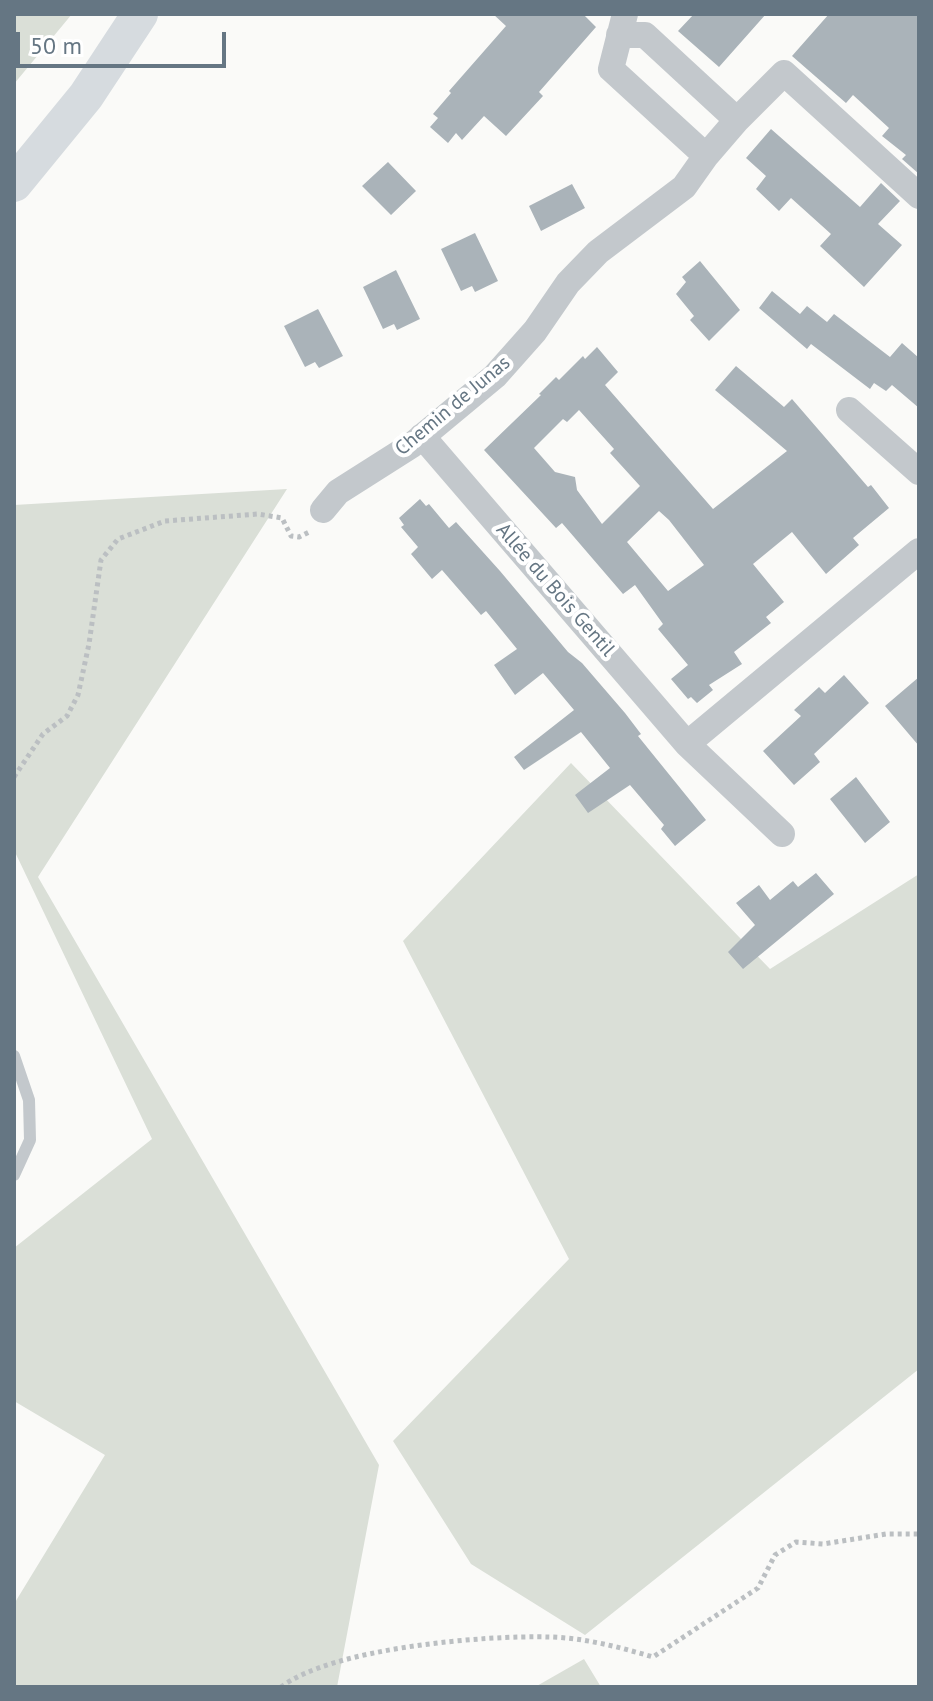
<!DOCTYPE html>
<html>
<head>
<meta charset="utf-8">
<style>
  body { margin:0 }
  #map { position:relative; width:933px; height:1701px; overflow:hidden; background:#fafaf8; font-family:"PT Sans",sans-serif }
  canvas { display:block }
  .frame { position:absolute; inset:0; border:16px solid #657683; pointer-events:none }
  .scale { position:absolute; left:16px; top:32px; width:210px; height:36px; box-sizing:border-box; border:4px solid #657683; border-top:0; padding-left:10px; font-size:24px; line-height:28px; white-space:nowrap; color:#657683; -webkit-text-stroke:6px #fff; paint-order:stroke }
</style>
</head>
<body>
<div id="map">
<canvas width="933" height="1701"></canvas>
<div class="frame"></div>
<div class="scale">50 m</div>
</div>
<script>
const g = document.querySelector('canvas').getContext('2d');
g.lineJoin = 'round';
function fill(path, color) { g.fillStyle = color; g.fill(path, 'evenodd'); }
function strokePath(path, color, width, dash) { g.strokeStyle = color; g.lineWidth = width; g.lineCap = dash ? 'butt' : 'round'; g.setLineDash(dash || []); g.stroke(path); }
function write(font, color, halo, rows, align = 'center') {
  g.font = font + ' "PT Sans",sans-serif'; g.lineWidth = 8; g.setLineDash([]); g.textBaseline = 'middle'; g.strokeStyle = halo; g.fillStyle = color; for (const [text, x, y, turn = 0] of rows) {
    g.save(); g.translate(x, y); g.rotate((+turn || 0) * Math.PI / 180); g.textAlign = isNaN(turn) ? turn : align; if (halo) g.strokeText(text, 0, 0); g.fillText(text, 0, 0); g.restore();
  }
}
fill(new Path2D(`
  M14 14H72L14 84Z
  M287 489 38 877 379 1465 337 1687H14V1604L105 1455 14 1401V1248L152 1139 14 850V505Z
  M571 763 770 969 919 874V1369L585 1635 471 1564 393 1441 569 1259 403 941Z
  M584 1659 601 1687H535Z`), '#dadfd7');
fill(new Path2D(`
  M493 14H583L596 27 539 92 543 96 506 136 484 116 462 140 456 133 448 143 430 127 438 118 433 114 451 93 449 91 506 26Z
  M694 14H766L719 67 678 31Z
  M829 14H919V174L902 159 906 155 882 136 889 128 853 95 846 103 792 56Z
  M771 129 860 207 881 183 900 201 878 224 902 245 864 287 820 246 831 234 791 198 779 211 756 189 766 176 746 158Z
  M388 162 416 191 391 215 362 186Z
  M572 184 585 208 541 231 529 206Z
  M475 233 498 281 475 292 472 286 461 291 441 249Z
  M700 261 740 310 709 341 690 320 694 316 676 294 686 282 682 277Z
  M396 270 420 319 397 330 394 324 383 329 363 287Z
  M772 291 800 314 807 306 827 322 834 314 890 357 902 343 919 358V408L892 385 886 391 874 383 870 389 811 344 807 349 759 308Z
  M318 309 343 356 319 368 315 362 305 367 284 326Z
  M597 347 618 372 605 385 713 509 787 451 715 390 736 366 784 407 792 399 868 487 871 485 889 508 853 538 859 545 826 574 792 532 753 564 784 602 766 617 771 623 734 652 742 664 709 685 713 690 697 703 691 697 688 699 671 679 688 665 658 629 663 624 635 585 623 594 562 523 556 528 484 450 541 395 539 394 556 377 559 380 583 356 585 359ZM579 410 614 449 610 453 640 486 602 524 577 490 575 477 555 472 534 448 563 419 567 422ZM659 511 669 520 704 565 668 591 627 542Z
  M420 499 426 506 429 504 449 528 456 522 500 571 568 652 582 663 625 713 641 734 638 736 706 820 675 846 661 829 664 825 630 785 588 813 575 795 610 768 581 732 524 770 514 757 574 710 543 673 515 695 494 665 517 649 486 611 481 615 442 570 432 579 411 554 418 547 401 527 404 525 399 518Z
  M844 675 869 703 814 754 820 762 794 785 763 751 801 716 794 710 819 687 825 693Z
  M919 677V746L885 706Z
  M856 777 890 822 865 843 830 799Z
  M816 873 834 894 743 969 728 952 755 925 736 903 759 885 770 900 793 881 798 887Z`), '#aab3b9');
strokePath(new Path2D(`
  M14 777 43 734 67 716 78 695 89 644 101 560 118 539 165 521 258 514 282 518 291 536 299 537 311 531
  M281 1687C332 1648 484 1635 550 1637 585 1638 619 1647 653 1657L758 1588 775 1555 796 1542 823 1544 886 1534H919`), '#bbbfc2', 5, [4, 4]);
strokePath(new Path2D(`
  M14 1056 29 1100 30 1140 14 1175`), '#c3c8cc', 12);
strokePath(new Path2D(`
  M625 14 611 69 706 156
  M619 35H645L737 120
  M849 410 919 472
  M422 436 687 744 782 834
  M323 510 338 492 412 445 495 376 535 331 568 283 598 252 684 187 706 156 737 120 784 73 919 196
  M687 744 919 551`), '#c3c8cc', 26);
strokePath(new Path2D(`
  M14 184 86 96 140 14`), '#d6dbdf', 36);
write('20px', '#657683', '#fff', [
  ["Chemin de Junas",453,406,-40],
  ["Allée du Bois Gentil",555,590,49]
]);
</script>
</body>
</html>
